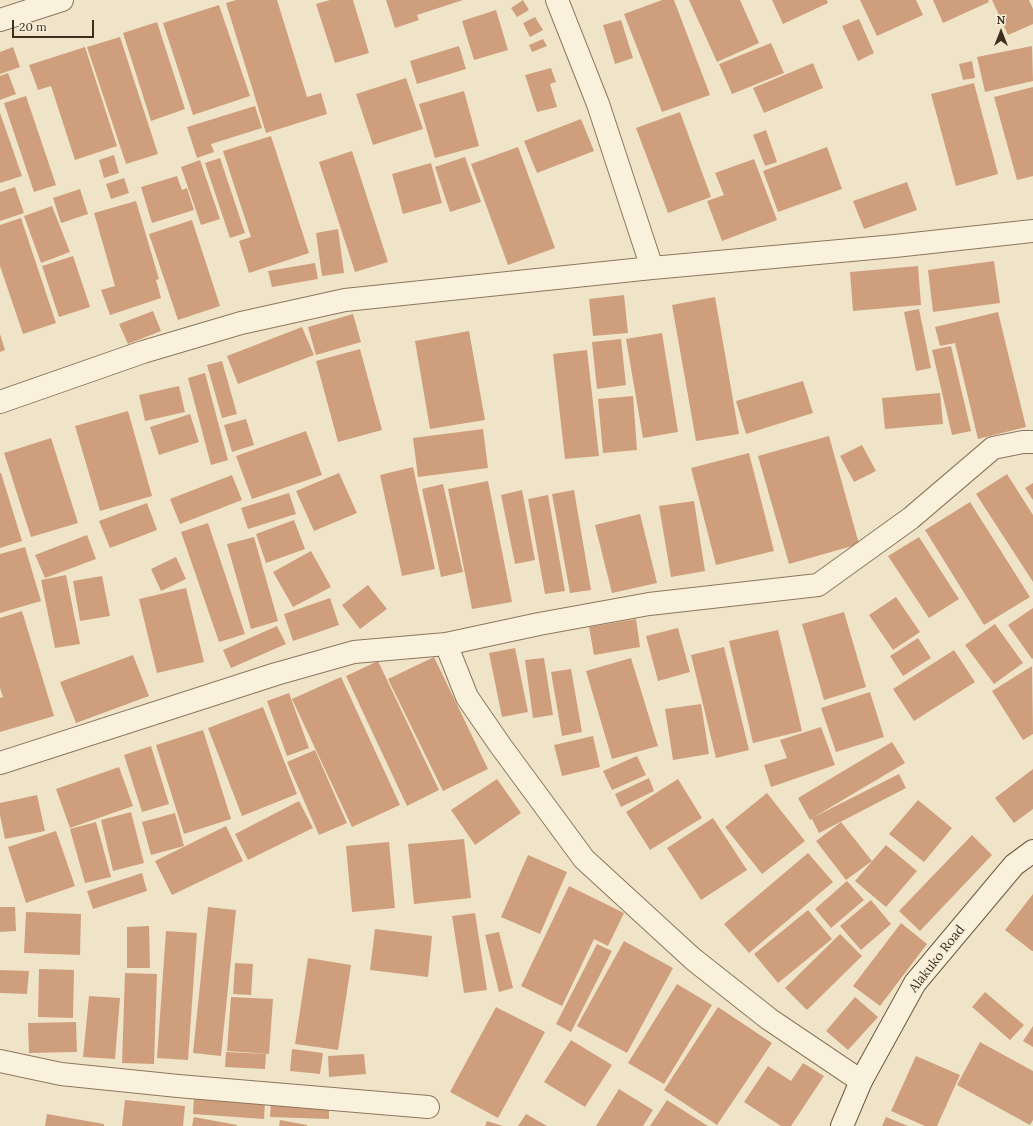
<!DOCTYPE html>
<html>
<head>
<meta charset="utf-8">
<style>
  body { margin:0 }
  #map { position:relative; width:1033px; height:1126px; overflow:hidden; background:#f0e4c8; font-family:Lora,serif }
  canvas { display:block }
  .north { position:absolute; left:981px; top:12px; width:40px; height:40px; -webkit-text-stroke:3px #f7eed8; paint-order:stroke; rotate:0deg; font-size:11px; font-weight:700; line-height:16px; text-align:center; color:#3d2e20 }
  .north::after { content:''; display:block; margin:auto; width:14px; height:18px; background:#3d2e20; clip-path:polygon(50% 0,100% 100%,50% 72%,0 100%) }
  .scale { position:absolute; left:12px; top:20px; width:82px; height:18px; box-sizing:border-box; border:2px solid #3d2e20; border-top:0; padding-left:5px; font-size:12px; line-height:14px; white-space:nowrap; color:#3d2e20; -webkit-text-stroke:3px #f7eed8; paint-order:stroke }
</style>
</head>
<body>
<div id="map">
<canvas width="1033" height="1126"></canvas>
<div class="north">N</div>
<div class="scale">20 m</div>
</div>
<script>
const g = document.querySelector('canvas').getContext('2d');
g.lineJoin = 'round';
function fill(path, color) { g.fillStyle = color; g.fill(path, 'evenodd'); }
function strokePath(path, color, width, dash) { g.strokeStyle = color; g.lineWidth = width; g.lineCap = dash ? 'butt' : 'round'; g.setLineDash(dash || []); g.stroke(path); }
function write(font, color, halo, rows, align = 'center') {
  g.font = font + ' Lora,serif'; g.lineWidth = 4; g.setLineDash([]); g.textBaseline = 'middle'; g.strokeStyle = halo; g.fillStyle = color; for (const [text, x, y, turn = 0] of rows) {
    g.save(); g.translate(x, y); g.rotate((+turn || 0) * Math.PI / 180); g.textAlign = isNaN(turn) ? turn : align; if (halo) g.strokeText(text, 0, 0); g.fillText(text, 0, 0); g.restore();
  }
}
fill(new Path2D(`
  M236 0H277L307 97 321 93 327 114 266 133 226 3Z
  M330 0H353L369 53 335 63 316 4Z
  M386 0H463L417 15 419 20 395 28Z
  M523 0 529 10 517 17 511 8Z
  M662 0H674L710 95 662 112 624 14Z
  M689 0H740L759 43 717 62Z
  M772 0H827L828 3 783 24Z
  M860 0H916L923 15 877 36Z
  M933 0H988L989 2 943 23Z
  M992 0H1029L1033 9V24L1008 35Z
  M219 5 250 96 193 115 163 23Z
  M496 10 508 50 474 60 462 21Z
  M535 17 543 30 530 37 523 23Z
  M859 19 874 53 858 61 842 26Z
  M621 20 633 58 615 64 603 25Z
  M157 22 185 109 151 121 123 33Z
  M120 37 158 154 126 164 87 47Z
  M543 39 547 46 532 52 529 45Z
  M771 43 784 73 732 94 719 64Z
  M459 46 466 69 417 84 410 61Z
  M1032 46 1033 81 985 92 977 57Z
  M13 47 20 67 0 74V52Z
  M85 47 117 146 75 160 51 86 38 90 29 65Z
  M972 61 975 78 963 80 959 64Z
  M813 63 823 88 764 113 753 88Z
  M551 68 556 82 550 84 557 107 537 112 525 75Z
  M8 73 16 94 0 100V76Z
  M406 78 423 129 373 145 356 94Z
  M974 83 998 174 956 186 931 94Z
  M1033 87V176L1017 180 994 97Z
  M464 91 479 146 435 158 419 104Z
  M26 96 56 185 34 192 4 103Z
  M255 106 262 128 211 144 214 152 197 158 187 127Z
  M680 112 711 197 668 213 636 128Z
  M0 113 22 176 0 183Z
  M581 119 594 151 537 173 524 141Z
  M766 130 777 162 765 166 753 135Z
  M271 136 309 253 249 273 239 241 251 237 223 151Z
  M518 147 555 248 508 265 471 164Z
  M827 147 842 189 778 212 763 171Z
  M352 151 388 262 355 272 319 162Z
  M114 155 119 173 104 178 99 160Z
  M465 157 481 202 450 212 435 167Z
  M220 158 245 233 230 238 205 163Z
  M754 159 777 220 722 241 707 201 724 195 715 173Z
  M200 160 220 219 201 225 181 167Z
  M431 163 442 203 403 214 392 174Z
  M177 176 182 190 187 188 194 210 152 223 141 187Z
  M124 178 129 193 111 199 106 184Z
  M907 182 917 210 864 229 853 201Z
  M15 187 24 213 0 221V192Z
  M80 189 88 214 61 223 53 198Z
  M136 201 159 279 156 280 161 298 110 315 101 290 115 286 94 213Z
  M52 206 70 252 41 263 24 216Z
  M21 218 56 323 23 334 0 266V225Z
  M192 220 220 306 178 320 149 234Z
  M338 229 344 273 322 276 316 233Z
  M73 256 90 307 59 317 42 266Z
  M994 261 1000 303 933 312 928 270Z
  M315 263 318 279 272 287 268 271Z
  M918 266 921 305 853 311 850 272Z
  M624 295 628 333 593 336 589 299Z
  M715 297 739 434 696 441 672 305Z
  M919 309 931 368 916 371 904 312Z
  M153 311 161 331 128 344 119 324Z
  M998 312 1026 427 978 439 955 343 940 346 935 327Z
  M353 314 361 342 316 355 308 327Z
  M302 327 314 355 238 384 227 356Z
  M469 331 485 420 430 429 415 341Z
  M662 333 678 432 643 438 626 339Z
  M0 334 5 350 0 352Z
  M621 339 626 385 597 389 592 342Z
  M951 346 971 431 952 435 932 350Z
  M360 349 382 430 338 442 316 361Z
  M587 350 599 456 565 459 553 354Z
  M222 361 237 414 222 418 207 365Z
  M205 373 228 460 211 465 188 378Z
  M803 381 813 413 746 434 736 401Z
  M179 386 185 412 145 421 139 395Z
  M940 393 943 424 885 429 882 398Z
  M633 396 637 450 603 453 598 399Z
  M128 411 152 496 100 511 75 426Z
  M190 414 199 442 159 455 150 427Z
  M246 419 254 445 232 452 224 425Z
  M483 429 488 468 418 477 413 438Z
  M306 431 322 475 252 499 236 456Z
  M829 436 859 544 789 564 758 456Z
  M51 438 78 523 31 537 4 453Z
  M862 445 876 471 854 482 840 456Z
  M749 453 774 551 716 565 691 468Z
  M413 467 435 569 402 576 380 475Z
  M0 473H1L22 541 0 548Z
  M339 473 357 513 314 531 296 491Z
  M1007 474 1033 515V582L976 494Z
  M232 475 242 500 180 524 170 499Z
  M488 481 512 602 472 609 448 489Z
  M1033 483V500L1025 488Z
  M443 484 463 572 441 577 422 489Z
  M522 490 535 560 515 564 501 495Z
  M574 490 591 590 570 593 552 494Z
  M289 493 296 514 248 529 241 508Z
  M548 495 565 591 545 594 528 499Z
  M694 501 705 571 671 577 659 506Z
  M970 502 1030 597 984 625 925 530Z
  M147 503 157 530 110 548 99 521Z
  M640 514 657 583 612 593 595 525Z
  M294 520 305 549 266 563 256 534Z
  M208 523 245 634 219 642 181 532Z
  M87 535 96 559 45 578 35 555Z
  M254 537 278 621 251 629 227 544Z
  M919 537 959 599 929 618 888 556Z
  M25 547 41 601 0 613V554Z
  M311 551 331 587 293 607 273 572Z
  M176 557 186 579 161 591 151 569Z
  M66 575 80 644 55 648 41 580Z
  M102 576 110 616 80 621 73 581Z
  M368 585 387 609 360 629 342 605Z
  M186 588 204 662 157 673 139 599Z
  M896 597 920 632 893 650 869 615Z
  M330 598 339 625 293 641 284 614Z
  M1033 608V658L1032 659 1008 625Z
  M22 611 54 716 0 732V698L3 697 0 688V618Z
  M844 612 866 687 824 700 802 624Z
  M636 619 640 647 594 655 589 627Z
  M995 624 1023 663 994 684 965 645Z
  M277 626 286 644 231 668 223 650Z
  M678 628 690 672 658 681 646 636Z
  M778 630 802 731 753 743 729 641Z
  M918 638 931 658 903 676 890 656Z
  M724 647 749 750 716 758 691 655Z
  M515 648 528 712 502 717 489 653Z
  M954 650 975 682 914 721 893 689Z
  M133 655 149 696 76 723 60 682Z
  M434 657 488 769 443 791 388 679Z
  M544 658 553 715 533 718 525 660Z
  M631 658 658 746 612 759 586 671Z
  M378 661 439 790 407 806 346 676Z
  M1032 666 1033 734 1023 740 992 691Z
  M571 669 582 732 562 736 551 672Z
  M341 677 400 805 352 827 292 699Z
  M870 692 884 737 836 752 821 708Z
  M289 693 309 748 287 756 267 701Z
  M701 704 709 754 673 760 665 709Z
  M263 707 297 794 242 816 208 728Z
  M821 727 835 765 771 787 764 765 787 758 780 740Z
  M203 730 231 819 184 834 156 745Z
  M593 736 600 767 562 776 554 745Z
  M892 742 905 763 814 817 899 774 906 788 819 833 812 819 810 820 798 798Z
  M151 746 169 804 142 812 124 755Z
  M315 750 347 823 319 835 287 762Z
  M637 756 646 775 612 790 603 771Z
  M119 767 133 806 70 828 56 789Z
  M1033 769V809L1014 823 995 798Z
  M649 778 654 791 621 807 615 794Z
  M497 779 521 813 475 845 451 810Z
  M678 779 702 818 650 850 626 812Z
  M767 793 805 841 762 874 725 827Z
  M37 795 45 831 5 839 0 815V803Z
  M918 800 952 828 924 862 889 834Z
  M299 801 313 828 248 860 235 834Z
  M131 812 144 863 113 871 101 820Z
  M175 813 184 846 151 855 142 822Z
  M713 818 747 870 701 900 667 848Z
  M96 822 111 877 85 883 70 829Z
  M841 822 872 861 846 880 816 841Z
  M226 826 243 861 172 895 155 861Z
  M56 831 75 886 26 903 8 847Z
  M972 835 992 855 920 931 899 911Z
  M464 839 471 898 414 904 408 844Z
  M389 842 395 908 352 912 346 846Z
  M886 845 917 871 886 907 855 881Z
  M808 853 833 882 749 953 724 924Z
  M528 855 567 872 540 934 501 917Z
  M142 873 147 891 93 909 87 891Z
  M847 881 864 900 831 928 815 909Z
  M569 886 624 913 608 946 594 939 562 1006 521 986Z
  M1033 894V951H1032L1005 930Z
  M871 900 891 924 861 950 840 926Z
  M0 907H15L16 931 0 932Z
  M208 907 236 910 221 1056 193 1053Z
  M808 910 832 939 778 983 754 954Z
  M26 912 81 914 80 955 24 953Z
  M475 913 487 990 464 993 452 916Z
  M901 923 927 944 880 1006 853 986Z
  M149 926 150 968H127V927Z
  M375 929 432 936 428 977 370 970Z
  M166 931 197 933 188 1060 157 1058Z
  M499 932 513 988 499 992 485 935Z
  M840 934 862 956 807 1010 785 988Z
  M624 941 673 968 627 1053 577 1026Z
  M597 944 612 951 571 1032 556 1024Z
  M308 958 351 965 338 1050 295 1044Z
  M235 963 253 964 251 995 233 994Z
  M39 969 74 970 73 1018 38 1017Z
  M0 970 29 971 27 994 0 993Z
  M125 973 157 974 154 1064 122 1063Z
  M677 984 712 1005 664 1084 628 1063Z
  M985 992 1024 1025 1010 1040 972 1007Z
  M89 996 120 998 115 1059 83 1057Z
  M231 997 273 999 269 1054 227 1051Z
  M855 997 878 1017 848 1050 826 1031Z
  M496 1007 545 1032 498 1118 450 1092Z
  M718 1007 772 1043 717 1125 664 1090Z
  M76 1022 77 1052 29 1053 28 1023Z
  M1033 1026V1047L1023 1041Z
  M571 1040 612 1065 585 1107 544 1082Z
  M980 1042 1033 1071V1120L1030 1125 957 1085Z
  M292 1049 323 1053 320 1074 290 1071Z
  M226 1052 266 1054 265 1069 225 1067Z
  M364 1054 366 1074 329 1077 328 1056Z
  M916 1056 960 1075 937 1126H925L891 1111Z
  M803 1063 824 1076 791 1126H781L744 1102 768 1066 791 1081Z
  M619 1089 653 1110 643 1126H596Z
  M194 1097 265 1102 264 1119 193 1114Z
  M125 1100 185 1106 183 1126H122Z
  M271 1100 329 1104V1119L270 1117Z
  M667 1100 708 1126H650Z
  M47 1114 104 1124V1126H45Z
  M526 1114 547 1126H518Z
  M194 1117 237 1125V1126H192Z
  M886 1117 908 1126H882Z
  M280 1120 307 1125V1126H279Z
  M487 1121 503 1126H485Z`), '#cf9f7d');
const minor = new Path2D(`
  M557 0 598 104 652 268
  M0 20 62 0
  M0 402 143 352 241 323 345 300 652 268 895 246 1033 231
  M446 644 467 697 500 745 584 859 693 959 769 1019 861 1081
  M0 763 276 674 354 652 446 644 539 624 649 604 818 585 911 518 993 448 1023 442H1033
  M0 1061 61 1074 178 1086 428 1107`);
const secondary = new Path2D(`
  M842 1126 861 1081 915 983 1014 865 1033 851`);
strokePath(minor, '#8d765c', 24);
strokePath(secondary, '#6f573f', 24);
strokePath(minor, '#faf1dc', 22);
strokePath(secondary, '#faf1dc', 22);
write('13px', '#3d2e20', '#f7eed8', [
  ["Alakuko Road",937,959,-52]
]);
</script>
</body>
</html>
